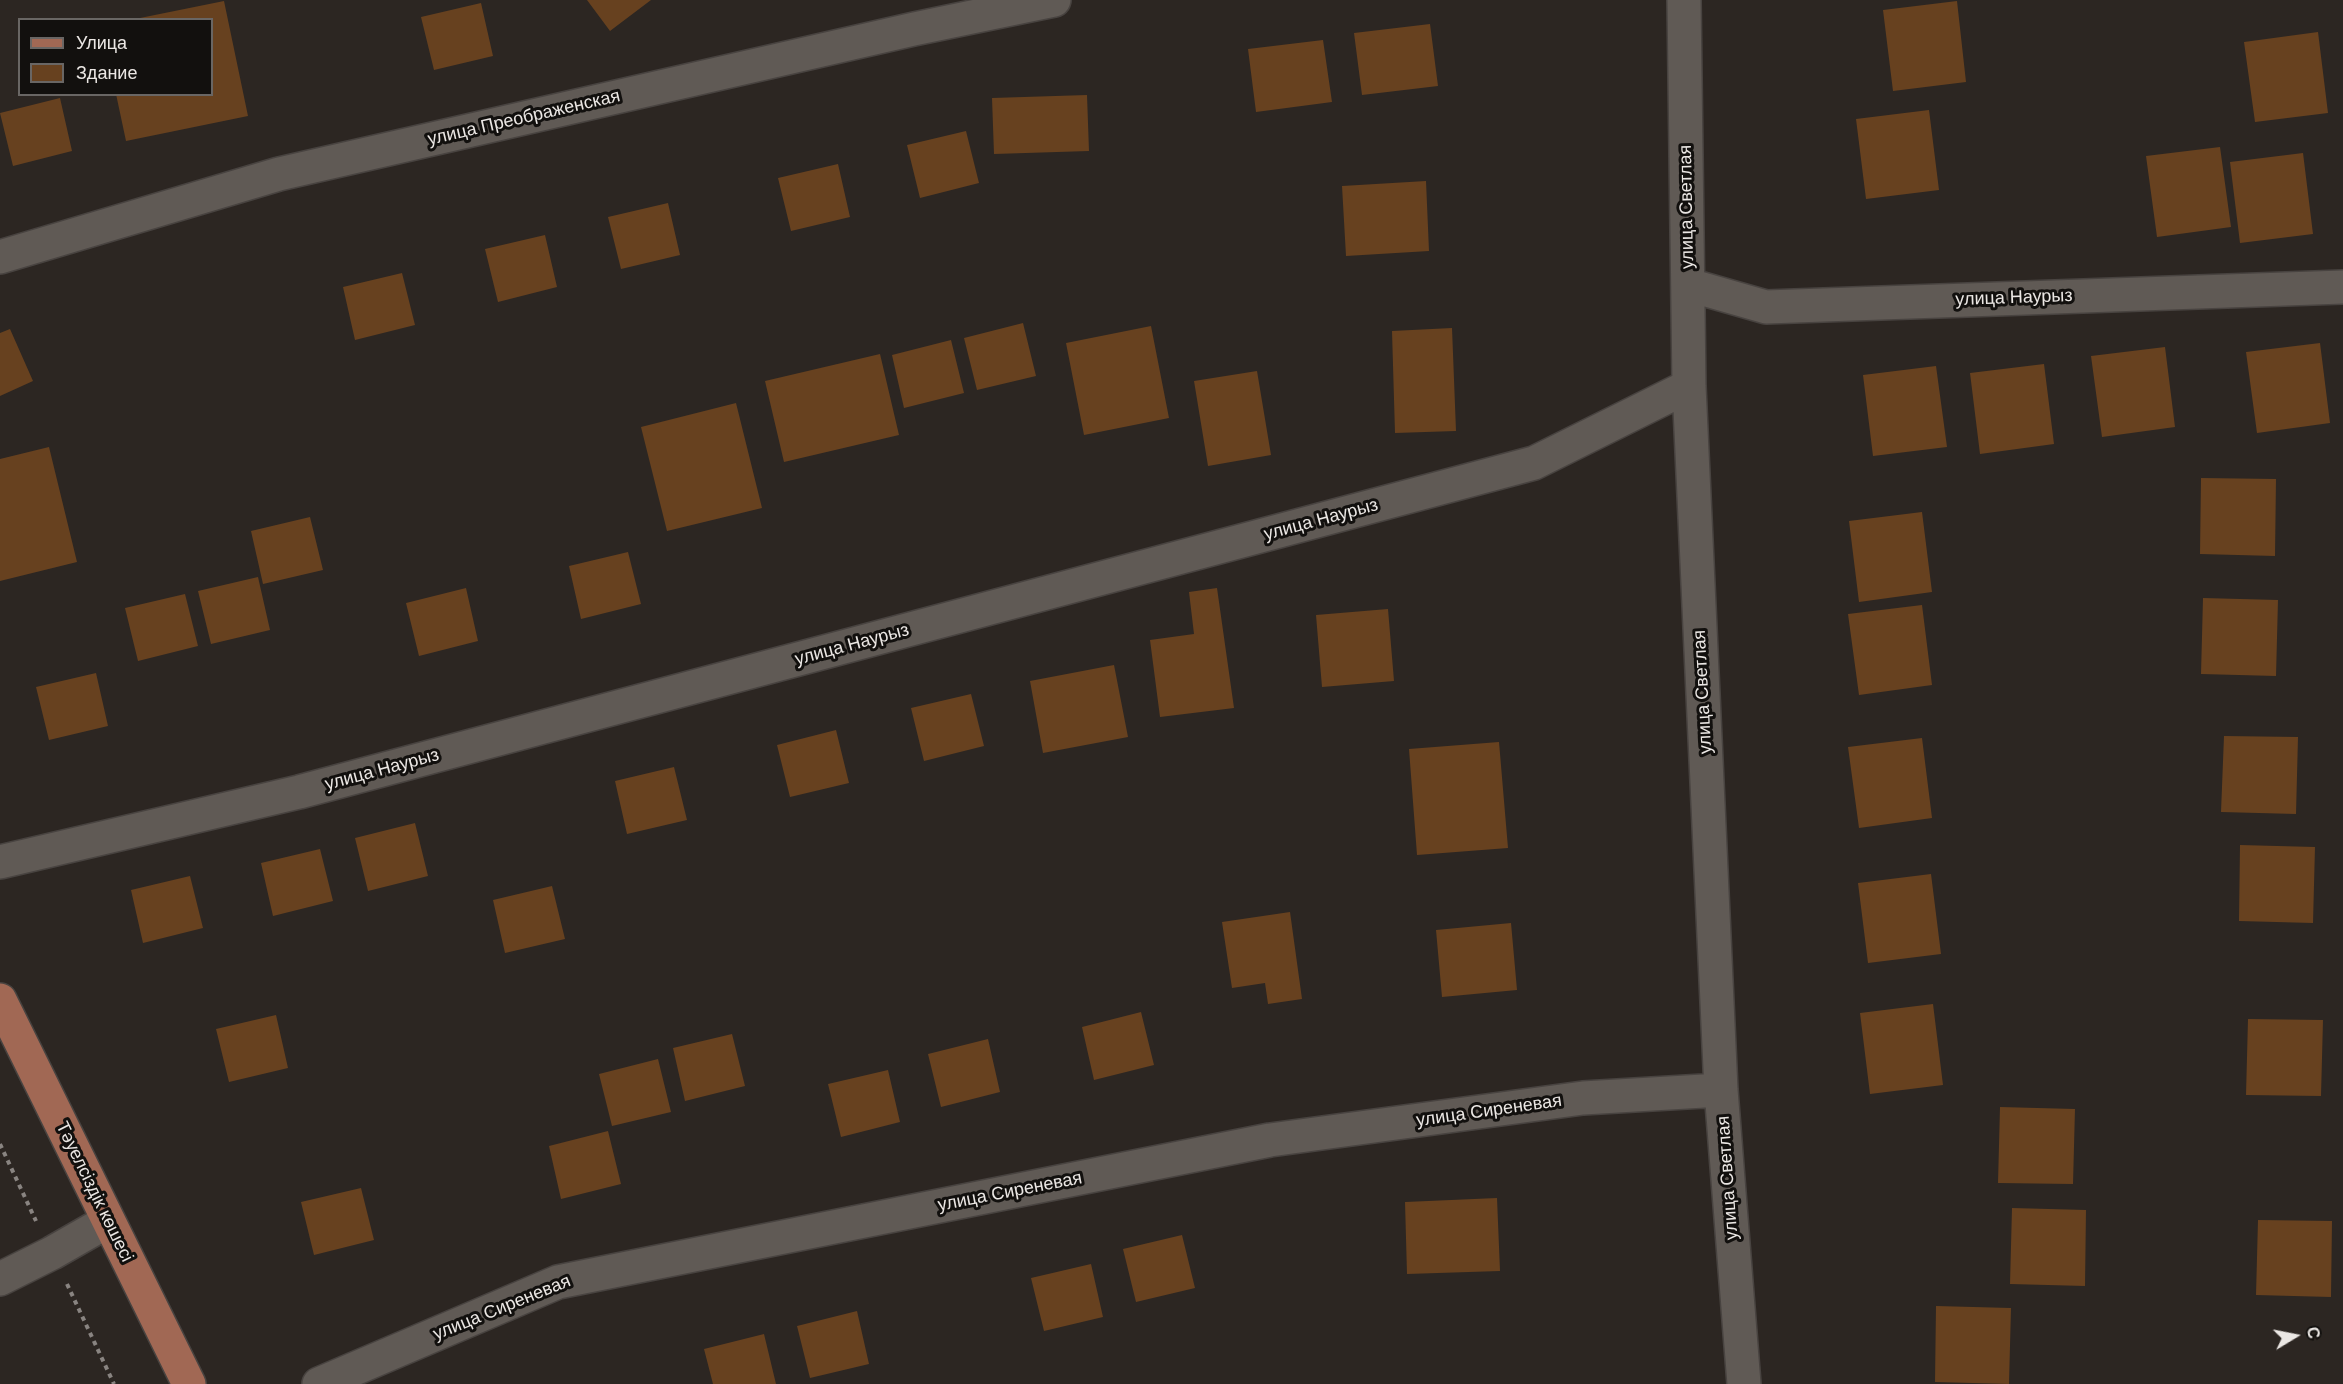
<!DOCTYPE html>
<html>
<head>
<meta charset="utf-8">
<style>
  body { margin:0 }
  #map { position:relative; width:2343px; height:1384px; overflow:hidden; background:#2c2622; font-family:Arial,sans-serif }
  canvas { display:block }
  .legend { position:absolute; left:18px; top:18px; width:195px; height:78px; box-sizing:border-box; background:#12100e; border:2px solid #696664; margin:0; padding:8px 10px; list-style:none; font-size:18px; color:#ebe7e4 }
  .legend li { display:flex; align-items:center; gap:12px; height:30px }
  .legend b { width:30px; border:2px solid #696664 }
  .north { position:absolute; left:2265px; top:1306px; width:60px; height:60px; -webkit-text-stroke:4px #12100e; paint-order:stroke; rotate:80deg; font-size:16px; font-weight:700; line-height:24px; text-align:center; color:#ebe7e4 }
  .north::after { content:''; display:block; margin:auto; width:21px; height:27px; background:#ebe7e4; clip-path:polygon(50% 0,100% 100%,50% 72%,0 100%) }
</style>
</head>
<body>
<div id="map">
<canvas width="2343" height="1384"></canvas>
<ul class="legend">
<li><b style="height:8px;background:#a16854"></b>Улица</li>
<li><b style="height:16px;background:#67411f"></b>Здание</li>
</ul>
<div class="north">С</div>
</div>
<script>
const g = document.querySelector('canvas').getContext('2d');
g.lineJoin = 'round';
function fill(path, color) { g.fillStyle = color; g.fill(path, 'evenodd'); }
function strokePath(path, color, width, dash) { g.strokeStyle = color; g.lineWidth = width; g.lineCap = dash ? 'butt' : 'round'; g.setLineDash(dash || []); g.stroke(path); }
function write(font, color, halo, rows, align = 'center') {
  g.font = font + ' Arial,sans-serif'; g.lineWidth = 6; g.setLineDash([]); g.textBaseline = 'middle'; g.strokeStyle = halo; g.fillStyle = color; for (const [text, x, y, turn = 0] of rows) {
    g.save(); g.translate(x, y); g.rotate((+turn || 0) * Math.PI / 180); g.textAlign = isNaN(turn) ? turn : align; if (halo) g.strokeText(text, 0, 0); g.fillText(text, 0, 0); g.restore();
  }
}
fill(new Path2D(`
  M587 0H651L610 31Z
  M224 1 248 116 126 141 116 94H212V20L140 18Z
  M1957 1 1966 82 1893 91 1883 10Z
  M481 3 493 56 434 70 421 17Z
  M1430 24 1438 86 1362 95 1354 33Z
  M2318 32 2328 113 2255 122 2244 42Z
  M1323 40 1332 102 1256 112 1248 49Z
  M1087 95 1089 151 994 154 992 98Z
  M60 98 72 151 13 166 0 113Z
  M1929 110 1939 190 1866 199 1856 119Z
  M966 131 979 183 920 198 907 145Z
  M2220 147 2231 227 2157 237 2146 156Z
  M2303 153 2313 234 2240 243 2230 162Z
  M838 164 850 217 791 231 778 178Z
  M1426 181 1429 251 1346 256 1342 186Z
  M668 203 680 255 621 269 608 217Z
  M545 235 557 287 498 302 485 249Z
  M402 273 415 325 355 340 343 287Z
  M1023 323 1036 376 977 390 964 338Z
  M1151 326 1169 418 1084 435 1066 343Z
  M1452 328 1456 431 1395 433 1392 331Z
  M10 329 33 381 0 396V333Z
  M951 340 964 393 904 408 892 355Z
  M2320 343 2330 423 2257 433 2246 352Z
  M2165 347 2175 427 2102 437 2091 356Z
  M880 354 899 435 784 462 765 381Z
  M2044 364 2054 444 1980 454 1970 373Z
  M1936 366 1947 447 1873 456 1863 375Z
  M1257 371 1271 455 1208 466 1194 381Z
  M736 403 762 508 667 531 641 427Z
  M49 447 77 562 0 581V459Z
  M2201 478 2276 479 2275 556 2200 554Z
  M1922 512 1932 592 1859 602 1849 521Z
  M310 517 323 570 263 584 251 531Z
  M628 552 641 604 581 619 569 566Z
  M258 577 270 630 211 644 198 591Z
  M466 588 478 641 419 656 406 603Z
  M1217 588 1234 708 1160 717 1150 640 1194 634 1189 592Z
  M185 594 198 646 138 661 125 608Z
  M2203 598 2278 600 2276 676 2201 674Z
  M1922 605 1932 685 1859 695 1848 614Z
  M1388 609 1394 681 1322 687 1316 615Z
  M1114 665 1128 737 1043 753 1030 681Z
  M96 673 108 726 49 740 36 687Z
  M971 694 984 746 924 761 911 708Z
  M836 730 849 783 790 797 777 745Z
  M2224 736 2298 737 2296 814 2221 812Z
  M1922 738 1932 818 1859 828 1848 747Z
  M1499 742 1508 848 1417 855 1409 749Z
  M674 767 687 820 627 834 615 781Z
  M415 823 428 876 368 891 355 838Z
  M2240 845 2315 847 2313 923 2239 921Z
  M320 849 333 901 273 916 261 863Z
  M1931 874 1941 954 1868 963 1858 883Z
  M190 876 203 928 143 943 131 890Z
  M552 886 565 939 505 953 493 900Z
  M1290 912 1302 999 1268 1004 1265 983 1232 988 1222 922Z
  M1511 923 1517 990 1442 997 1436 930Z
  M1933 1004 1943 1085 1870 1094 1860 1013Z
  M1141 1012 1154 1065 1094 1080 1082 1027Z
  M276 1015 288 1068 229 1082 216 1029Z
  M2248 1019 2323 1020 2321 1096 2246 1095Z
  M732 1034 745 1086 685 1101 673 1048Z
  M988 1039 1000 1092 941 1107 928 1054Z
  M658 1059 671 1112 612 1126 599 1074Z
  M888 1070 900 1122 841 1137 828 1084Z
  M2000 1107 2075 1109 2073 1184 1998 1183Z
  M608 1131 621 1184 561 1199 549 1146Z
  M361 1188 374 1240 314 1255 301 1202Z
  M1497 1198 1500 1271 1407 1274 1405 1202Z
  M2012 1208 2086 1210 2085 1286 2010 1284Z
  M2258 1220 2332 1221 2331 1297 2256 1295Z
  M1182 1235 1195 1288 1136 1302 1123 1249Z
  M1091 1264 1103 1317 1044 1331 1031 1278Z
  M1936 1306 2011 1308 2009 1384 1935 1382Z
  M857 1311 869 1364 810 1378 797 1326Z
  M764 1334 776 1384H713L704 1349Z`), '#67411f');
const minor = new Path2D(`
  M1684 0 1689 386 1721 1090 1744 1384
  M0 257 279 174 914 29 1054 0
  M1689 285 1766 307 2343 287
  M0 862 299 792 1534 463 1689 386
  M0 1279 52 1253 108 1221
  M319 1384 558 1282 1270 1140 1583 1098 1721 1090`);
const major = new Path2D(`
  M0 1000 189 1384`);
strokePath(minor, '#484340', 36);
strokePath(major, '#484340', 36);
strokePath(new Path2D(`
  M0 1144 36 1221
  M67 1284 114 1384`), '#898481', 4, [4.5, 4.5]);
strokePath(minor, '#605a55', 33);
strokePath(major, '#a16854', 33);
write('18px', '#ebe7e4', '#12100e', [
  ["улица Преображенская",524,118,-13],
  ["улица Светлая",1687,207,-91],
  ["улица Наурыз",2014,298,-2],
  ["улица Наурыз",1321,520,-15],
  ["улица Наурыз",852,645,-15],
  ["улица Светлая",1703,692,-93],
  ["улица Наурыз",382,770,-15],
  ["улица Сиреневая",1489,1111,-8],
  ["улица Светлая",1728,1178,-94],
  ["Тәуелсіздік көшесі",94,1192,64],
  ["улица Сиреневая",1010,1192,-11],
  ["улица Сиреневая",502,1308,-22]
]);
</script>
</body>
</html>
